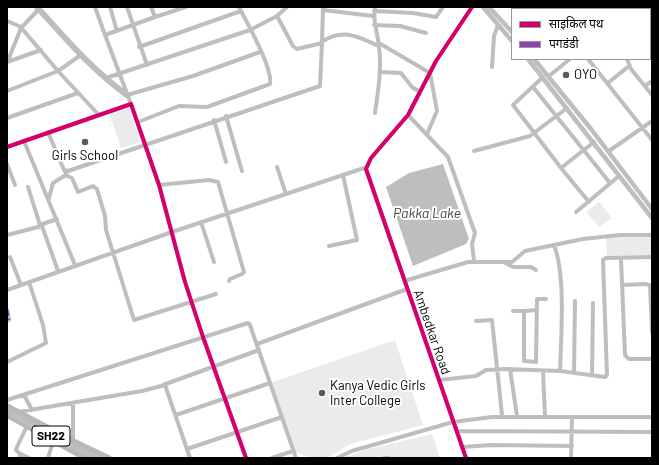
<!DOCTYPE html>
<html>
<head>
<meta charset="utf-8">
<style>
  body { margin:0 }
  #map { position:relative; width:659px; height:465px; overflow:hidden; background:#fff; font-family:Barlow,"Noto Sans Devanagari",sans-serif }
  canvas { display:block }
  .frame { position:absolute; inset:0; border:8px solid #000; pointer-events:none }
  .legend { position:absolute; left:511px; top:8px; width:140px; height:52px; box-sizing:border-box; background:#fff; border:1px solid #999; margin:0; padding:5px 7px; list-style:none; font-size:12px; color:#000 }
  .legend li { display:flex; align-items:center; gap:8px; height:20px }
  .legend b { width:20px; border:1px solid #999 }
</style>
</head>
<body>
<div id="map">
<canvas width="659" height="465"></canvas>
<div class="frame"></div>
<ul class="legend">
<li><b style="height:5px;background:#d6006c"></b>साइकिल पथ</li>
<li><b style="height:5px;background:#8e44ad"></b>पगडंडी</li>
</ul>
</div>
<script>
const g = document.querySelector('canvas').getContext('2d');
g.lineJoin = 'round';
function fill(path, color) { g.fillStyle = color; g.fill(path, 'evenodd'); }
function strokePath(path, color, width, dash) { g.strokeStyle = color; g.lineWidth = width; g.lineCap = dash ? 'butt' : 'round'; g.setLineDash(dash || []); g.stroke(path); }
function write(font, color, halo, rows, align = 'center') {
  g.font = font + ' Barlow,sans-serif'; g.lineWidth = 4; g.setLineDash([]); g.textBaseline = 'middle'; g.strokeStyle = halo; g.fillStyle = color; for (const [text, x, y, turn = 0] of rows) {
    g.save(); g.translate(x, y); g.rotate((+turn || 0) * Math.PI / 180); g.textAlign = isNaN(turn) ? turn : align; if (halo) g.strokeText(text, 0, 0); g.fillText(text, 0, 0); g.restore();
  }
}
fill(new Path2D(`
  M128 106 140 142 121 148 109 113Z
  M599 202 612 218 599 227 586 212Z
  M606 237H652V255L607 256Z
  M395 340 423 425 351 444 326 458H310L293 451 270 383Z
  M432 434 440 458H343L365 450Z`), '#ebebeb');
fill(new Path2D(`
  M443 164 469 239 466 244 413 266 386 187 409 173Z`), '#bebebe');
strokePath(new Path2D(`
  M95 7 105 35
  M110 7 117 31
  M127 7 147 65
  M375 7C372 21 378 33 379 47 382 69 378 91 375 113
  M552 9V7
  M643 9 652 8
  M323 10 373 16
  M374 11 413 13 436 17 443 7
  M277 16 293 46 297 49 322 43 323 7
  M155 17 186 7
  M7 21 19 26 24 31 58 71 98 114
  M374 25 400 26 426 33
  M650 38 652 37
  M323 41C344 28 358 37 379 46
  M379 43 430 73 437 111 427 134
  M139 47 241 11
  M650 50 652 53
  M588 59 652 140
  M627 59 631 69 652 95
  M7 62 41 50
  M7 63 21 28 39 9
  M492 67 494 36 498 25
  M380 72 401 73 412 87 420 92
  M549 76 570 59
  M543 77 513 105 561 168 594 142
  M106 78 250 30 277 16 287 7
  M608 83 629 66
  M645 86 652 81
  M533 87 610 183
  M7 91 58 71 81 55
  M127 95 193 76 260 52
  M131 104 105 35 155 17 151 7
  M408 115 448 157 475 233 472 244 474 261
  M226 116 242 171
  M7 118 78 93
  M214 120 226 162
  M138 122 179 106 207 107 270 84C273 68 247 23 239 7
  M48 132 64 170 68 171 320 86 322 43
  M24 141 75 265
  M7 147 131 104 159 185 185 282 203 337 246 458
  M474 151 530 136 567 108
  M609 151 652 121
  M7 164 15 185
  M277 167 286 194
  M561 168 589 202
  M65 171 67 176 72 178 78 192 93 186 97 189 105 216 106 230 134 320 216 294
  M159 185 209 180 218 182 244 272 242 274 230 279 229 281
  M28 187 40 225 57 219
  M49 198 53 183 66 175
  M576 212 619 176
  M201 222 214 262
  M7 235 42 226 58 271
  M554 245C566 276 561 337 560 371
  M329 246 357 240 343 175
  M10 257 21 285
  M621 259 625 355 629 359H652
  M504 262 513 267H531L536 270
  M404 281 468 262H512L525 251 583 239 620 235H652
  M622 285 646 284 651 286
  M650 285 652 332
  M7 290 172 232 367 167
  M7 310 9 320
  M537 310 524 311V361L536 362 537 299H546
  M513 311H524
  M476 321 492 320 502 415
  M257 344 407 289
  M7 362 46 343 43 325 29 282
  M510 369 517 416
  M543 371 545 416
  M574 373 575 301
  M592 375 593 303
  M439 380 476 376 486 370 505 369 560 371 605 377 607 375 603 260 606 258 652 257
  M163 385 259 350
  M24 395 32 410
  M7 400 248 323 250 325 296 458
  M18 412 142 391 165 385 190 458
  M176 415 270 383
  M457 431 652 432
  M73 441V403
  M462 447 492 445 572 446
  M187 449 282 417
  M21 454 29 458
  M19 458 21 455 16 450 17 447 27 426
  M48 458 54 439
  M272 458 293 451
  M337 458 352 451 453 422 492 417H652
  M384 458H389
  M466 458 366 169 371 158 408 115 436 61 472 7
  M571 458 572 417`), '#bebebe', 4);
strokePath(new Path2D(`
  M483 7 512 41
  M489 7 512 32
  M528 59 652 218
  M534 59 591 129 652 209`), '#bebebe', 4.5);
strokePath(new Path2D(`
  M7 406 73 441 109 458
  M7 415 85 458`), '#b8b8b8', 5.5);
strokePath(new Path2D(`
  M37 7C65 38 93 71 127 95`), '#bebebe', 6);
strokePath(new Path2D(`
  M7 411 57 439 96 458`), '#bebebe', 6);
strokePath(new Path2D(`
  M7 310 9 320`), '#8e44ad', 3, [6, 3]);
strokePath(new Path2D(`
  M7 147 131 104 159 185 185 282 203 337 246 458
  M466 458 366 169 371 158 408 115 436 61 472 7`), '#d6006c', 4);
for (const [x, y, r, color] of [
  [566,75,4,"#595959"],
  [85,142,4,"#595959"],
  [322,393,4,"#595959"]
]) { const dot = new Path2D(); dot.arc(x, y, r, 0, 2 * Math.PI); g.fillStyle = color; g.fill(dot); strokePath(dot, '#fff', 1.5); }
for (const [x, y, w] of [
  [51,436,38]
]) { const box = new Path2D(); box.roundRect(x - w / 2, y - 10, w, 20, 3); g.fillStyle = '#fff'; g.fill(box); strokePath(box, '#000', 1); }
write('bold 12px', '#000', null, [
  ["SH22",51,436]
]);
write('13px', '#000', '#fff', [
  ["OYO",574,75],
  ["Girls School",85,156,"center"],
  ["Kanya Vedic Girls",330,386],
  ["Inter College",330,401]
], 'left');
write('13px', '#000', '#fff', [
  ["Ambedkar Road",432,332,71]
]);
write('italic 14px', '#434343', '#fff', [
  ["Pakka Lake",427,213]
]);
</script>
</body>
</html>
